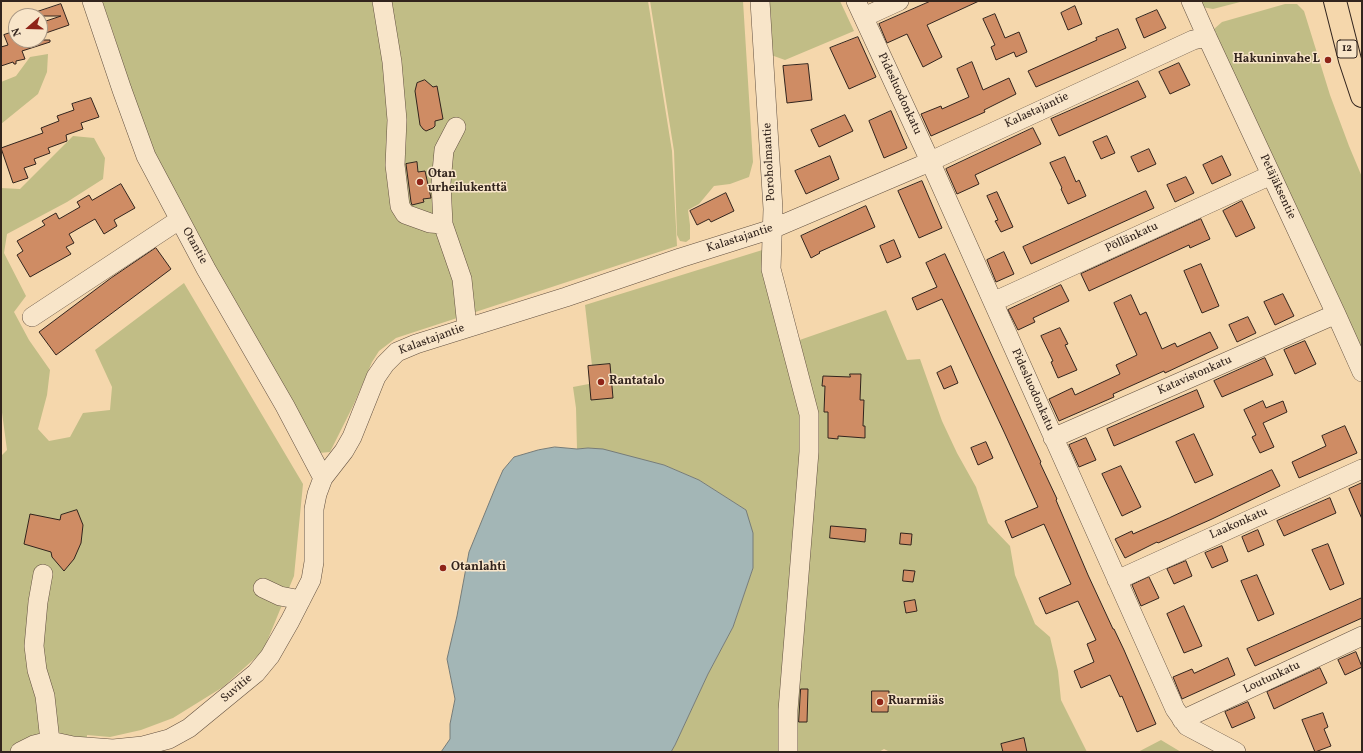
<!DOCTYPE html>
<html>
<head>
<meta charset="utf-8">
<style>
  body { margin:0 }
  #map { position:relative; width:1363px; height:753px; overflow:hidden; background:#f5d7ac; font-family:Vollkorn,serif }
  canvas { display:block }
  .frame { position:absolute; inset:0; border:2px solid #32241d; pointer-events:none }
  .north { position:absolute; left:8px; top:8px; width:40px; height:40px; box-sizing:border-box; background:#f8e5c9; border:1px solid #a99884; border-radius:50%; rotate:250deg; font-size:11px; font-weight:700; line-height:16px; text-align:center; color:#32241d }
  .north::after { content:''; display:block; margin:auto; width:14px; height:18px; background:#8f2418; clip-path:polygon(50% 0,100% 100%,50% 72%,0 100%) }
</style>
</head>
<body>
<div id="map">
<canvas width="1363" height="753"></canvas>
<div class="frame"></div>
<div class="north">N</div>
</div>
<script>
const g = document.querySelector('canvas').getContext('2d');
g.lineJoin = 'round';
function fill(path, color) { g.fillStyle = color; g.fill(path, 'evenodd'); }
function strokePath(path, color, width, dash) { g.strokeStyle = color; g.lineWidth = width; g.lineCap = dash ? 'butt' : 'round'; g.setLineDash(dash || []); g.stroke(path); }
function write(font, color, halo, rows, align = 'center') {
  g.font = font + ' Vollkorn,serif'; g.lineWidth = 3; g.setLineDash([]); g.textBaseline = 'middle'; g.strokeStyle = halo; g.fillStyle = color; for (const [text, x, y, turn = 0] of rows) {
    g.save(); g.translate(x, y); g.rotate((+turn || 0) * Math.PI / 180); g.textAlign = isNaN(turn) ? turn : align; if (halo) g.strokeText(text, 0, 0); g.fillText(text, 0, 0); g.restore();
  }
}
fill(new Path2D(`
  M102 1H648L672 151 677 246 396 338 379 351 372 362 353 406 330 452 319 453 259 350 144 135 114 35Z
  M650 1H743L753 162 749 177 730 184 714 186 699 204 688 210 690 225V239L686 242 680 241 677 235 674 151Z
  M768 1H840L854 31 785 60 771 55Z
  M1199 1H1244L1213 9 1202 7Z
  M1285 4H1297L1304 11 1330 95 1349 146 1362 177V352L1278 173 1214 29 1222 22Z
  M48 54 47 72 38 94 1 124V82L16 76 30 57Z
  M73 136 94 138 105 158 103 179 67 202 7 234 4 253 26 296 14 312 29 340 50 370 47 395 38 429 49 441 70 437 83 413 110 410 112 387 95 350 184 283 303 484 294 576 263 651 223 687 173 718 141 730 110 737 87 735V752H1V456L7 450 1 405V188L20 189Z
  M772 247 791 343 886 310 907 360 920 359 942 421 957 453 976 487 988 523 1010 546 1015 575 1035 624 1050 637 1058 671 1061 700 1087 752H890L884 749 879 752H671L675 745 708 674 733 627 753 568 746 510 699 480 664 465 588 448 577 449 576 408 573 387 594 383 585 305Z
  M1161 740 1181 752H1138Z`), '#c1bd86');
const water = new Path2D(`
  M555 447 577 449 588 448 603 449 664 465 699 480 746 510 753 533V568L733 627 708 674 675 745 671 752H441L450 739V724L455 699 447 659 457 616 469 552 496 486 503 470 514 457 538 450Z`);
fill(water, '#a3b6b6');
strokePath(water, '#767c79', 1);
const building = new Path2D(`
  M931 1H979L927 25 942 57 923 67 907 34 887 43 879 24Z
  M61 4 69 25 40 35V23L61 16H31V14Z
  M1075 6 1082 24 1068 30 1061 13Z
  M1157 10 1166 28 1144 38 1136 19Z
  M995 14 1005 38 1019 32 1027 52 1016 57 1014 52 996 60 991 47 995 45 983 19Z
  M1118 29 1126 48 1036 87 1028 71 1097 40 1096 38Z
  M16 31V40H50V42L22 51 25 59 16 61V64H14L13 62 1 66V47L8 45 4 35Z
  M858 37 876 77 849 89 830 48Z
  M972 62 983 90 1009 78 1016 94 984 110 985 112 931 136 921 114 941 106 942 109 969 97 957 69Z
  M1179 63 1190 85 1170 94 1159 72Z
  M808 64 812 100 787 103 783 66Z
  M425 80 433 87 437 86 443 119 435 121V126L433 128 426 131 423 129 420 125 415 91 417 83Z
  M1138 81 1146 97 1059 136 1051 119Z
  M91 98 99 117 81 123 83 129 66 135 67 141 48 148 50 153 34 159 36 164 24 168 28 178 13 183 1 148 43 133 41 128 59 121 57 116 74 110 72 104Z
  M891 111 907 148 884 158 869 121Z
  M845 115 853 131 819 147 811 130Z
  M1033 128 1041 144 975 175 979 184 957 194 946 169Z
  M1107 136 1115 153 1101 159 1093 142Z
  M1149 149 1156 164 1138 172 1131 157Z
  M830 156 839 179 806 194 795 171Z
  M1222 156 1231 175 1212 184 1203 165Z
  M1065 157 1076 182 1079 180 1086 196 1068 204 1061 189 1062 188 1050 163Z
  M417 162 418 172 425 171 431 198 423 199 424 202 412 205 411 202 406 164Z
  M1186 177 1194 193 1175 202 1167 185Z
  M922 181 942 228 919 238 898 191Z
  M121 184 135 208 114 220 117 226 104 234 95 219 69 234 74 243 66 247 71 254 30 277 17 255 23 251 17 241 45 225 42 221 56 213 59 219 80 207 77 202 89 195 92 200Z
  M1146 191 1154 208 1031 264 1023 247Z
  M997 192 1013 227 1001 232 995 221 998 220 987 196Z
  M726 193 734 211 711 222 709 219 697 225 690 211Z
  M1242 201 1255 228 1236 237 1223 211Z
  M866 206 875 227 819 252 820 253 811 258 801 236Z
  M1201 219 1210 239 1190 248 1189 245 1089 291 1081 274Z
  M894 240 901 257 887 263 880 246Z
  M156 248 171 269 56 355 39 332 111 278Z
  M1004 252 1014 274 996 282 987 260Z
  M945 254 1041 462 1040 463 1057 499 1056 500 1088 575 1113 629H1114L1124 650 1156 724 1137 732 1122 696 1120 697 1110 675 1081 688 1074 671 1094 662 1087 644 1096 640 1078 601 1046 614 1039 598 1071 584 1044 524 1012 538 1005 521 1038 507 1005 434 942 299 917 310 912 298 937 287 926 263Z
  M1201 264 1219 306 1202 313 1184 271Z
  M1061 285 1069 301 1033 318 1035 322 1018 330 1008 310Z
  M1283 294 1294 316 1275 325 1264 302Z
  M1131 295 1140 315 1146 312 1162 349 1175 343 1177 347 1210 332 1218 348 1165 373 1164 371 1113 394 1114 397 1059 421 1049 399 1072 388 1075 395 1120 374 1116 365 1137 355 1114 303Z
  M1248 317 1256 333 1237 342 1229 325Z
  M1060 328 1068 344 1065 345 1077 370 1058 378 1051 362 1053 361 1041 336Z
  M1305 341 1316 364 1295 374 1284 350Z
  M1265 358 1273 375 1222 397 1214 381Z
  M610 364 613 398 591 400 588 366Z
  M951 366 958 383 944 389 937 373Z
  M850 374H861L860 400H864L863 426H865V438L838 436V439L828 438V412H824L825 386H822L823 376 850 377Z
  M1197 390 1204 407 1114 446 1107 429Z
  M1263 401 1266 408 1283 401 1287 412 1263 423 1274 447 1260 453 1252 437 1256 435 1244 410Z
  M1345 426 1357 453 1299 478 1292 462 1326 446 1322 436Z
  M1194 434 1213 475 1195 483 1176 442Z
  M1086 438 1096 460 1079 467 1069 445Z
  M986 442 993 458 978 465 971 448Z
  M1121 466 1141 507 1122 516 1102 474Z
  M1272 470 1280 486 1212 519 1158 543 1157 542 1125 558 1115 539 1132 531 1133 534 1169 518Z
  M1362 483V519L1349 489Z
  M1330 498 1336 513 1284 536 1277 521Z
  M77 510 83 525 81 543 74 559 64 571 52 557 51 552 24 544 30 514 60 520 61 515Z
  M831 526 866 529 865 542 830 538Z
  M1258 530 1264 545 1248 552 1242 537Z
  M901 533 912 534 911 545 900 544Z
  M1328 544 1344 584 1330 590 1312 550Z
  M1222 546 1228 561 1212 568 1205 553Z
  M1186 561 1192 576 1174 584 1167 569Z
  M904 570 915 571 913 582 903 581Z
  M1257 575 1274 614 1258 621 1241 581Z
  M1149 577 1159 598 1141 606 1132 585Z
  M1362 598V618L1255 666 1247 649Z
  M915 600 917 611 906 613 904 602Z
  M1184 606 1202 646 1184 653 1167 614Z
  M1356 652 1362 667 1345 675 1338 660Z
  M1228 658 1235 675 1182 699 1173 677 1192 669 1194 673Z
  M1320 668 1327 683 1274 709 1267 692Z
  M801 689H808L807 722H799Z
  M872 691H889L888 712H872Z
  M1248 702 1255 718 1232 728 1225 712Z
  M1323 713 1328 727 1324 729 1331 746 1315 752 1302 720Z
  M1024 738 1027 752H1003L1001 744Z`);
fill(building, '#cf8c64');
strokePath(building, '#32241d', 1);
const minor = new Path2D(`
  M92 1 122 90 146 156 206 269 285 406 323 478
  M382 1 392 62 397 120 395 165 400 206 405 214 430 223 443 224 462 279 467 327
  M760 1 773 209 771 269 809 414V452L788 710V752
  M856 1 930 161 1175 709 1187 726 1236 752
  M1191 1 1207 37 1336 314 1362 372
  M864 17 899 1
  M443 224 441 183 444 150 456 127
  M993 302 1271 175
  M32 317 179 220
  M1053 438 1336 314
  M43 574 38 602 34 646 37 670 45 696 50 741
  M1117 580 1362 469
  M263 588 280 596 301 600
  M1182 720 1362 636
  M20 752 34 745 50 741 73 746 113 749 143 746 169 739 189 728 256 673 270 656 290 621 311 580 314 562V509L317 494 323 478 344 451 352 437 376 377 385 364 397 352 416 344 566 297 680 258 772 229 920 166 1193 40 1207 37`);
const highway = new Path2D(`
  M1335 1 1350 60 1362 96`);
strokePath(minor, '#635141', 20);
strokePath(highway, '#32241d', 24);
strokePath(minor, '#f8e5c9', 19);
strokePath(highway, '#f5d7ac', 22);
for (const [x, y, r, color] of [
  [1328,60,4,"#8f2418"],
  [420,182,4,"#8f2418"],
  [601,382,4,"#8f2418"],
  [443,568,4,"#8f2418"],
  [880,702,4,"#8f2418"]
]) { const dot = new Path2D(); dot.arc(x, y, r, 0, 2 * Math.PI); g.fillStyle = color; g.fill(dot); strokePath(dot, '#f8e5c9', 1.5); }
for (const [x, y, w] of [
  [1347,49,20]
]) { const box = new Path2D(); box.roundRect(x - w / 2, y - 9, w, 18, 3); g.fillStyle = '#f8e5c9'; g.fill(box); strokePath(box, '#32241d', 1); }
write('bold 11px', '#32241d', null, [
  ["12",1347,49]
]);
write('bold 12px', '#32241d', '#f8e5c9', [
  ["Hakuninvahe L",1320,60,"right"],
  ["Otan",428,175],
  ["urheilukenttä",428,189],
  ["Rantatalo",609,382],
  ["Otanlahti",451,568],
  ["Ruarmiäs",888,702]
], 'left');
write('12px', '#32241d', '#f8e5c9', [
  ["Pidesluodonkatu",899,94,65],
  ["Kalastajantie",1037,111,-25],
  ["Poroholmantie",770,162,-93],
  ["Petäjäksentie",1277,187,65],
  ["Pöllänkatu",1132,238,-25],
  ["Kalastajantie",740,239,-18],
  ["Otantie",194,246,61],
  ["Kalastajantie",432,340,-20],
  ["Katavistonkatu",1195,376,-24],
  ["Pidesluodonkatu",1032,390,66],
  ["Laakonkatu",1239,524,-24],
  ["Loutunkatu",1272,678,-25],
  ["Suvitie",237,689,-40]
]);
</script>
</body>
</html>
